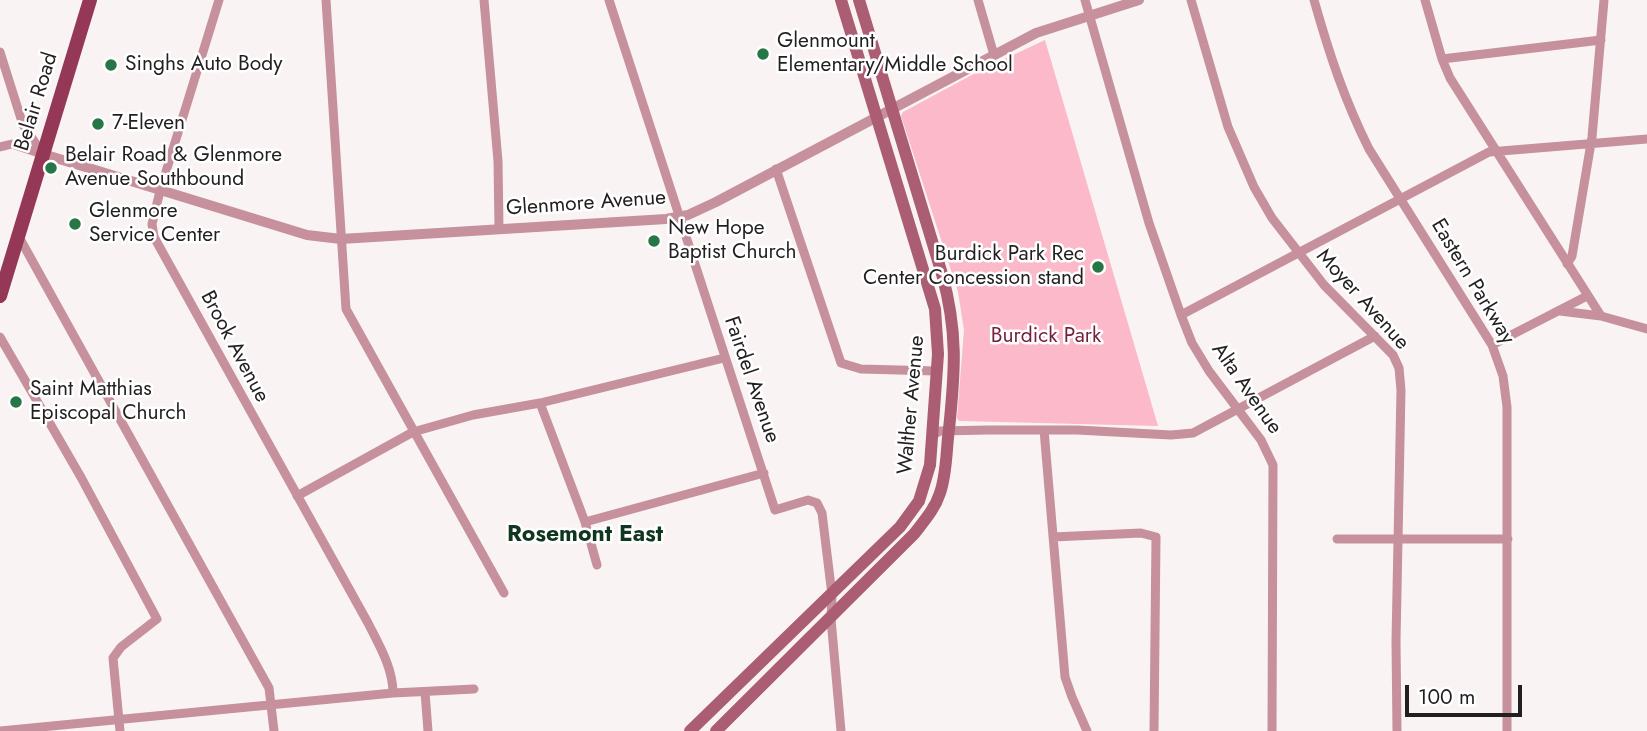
<!DOCTYPE html>
<html>
<head>
<meta charset="utf-8">
<style>
  body { margin:0 }
  #map { position:relative; width:1647px; height:731px; overflow:hidden; background:#f9f3f4; font-family:Jost,sans-serif }
  canvas { display:block }
  .scale { position:absolute; left:1405px; top:685px; width:117px; height:32px; box-sizing:border-box; border:4px solid #221f20; border-top:0; padding-left:9px; font-size:21px; line-height:24px; white-space:nowrap; color:#221f20; -webkit-text-stroke:5px #fff; paint-order:stroke }
</style>
</head>
<body>
<div id="map">
<canvas width="1647" height="731"></canvas>
<div class="scale">100 m</div>
</div>
<script>
const g = document.querySelector('canvas').getContext('2d');
g.lineJoin = 'round';
function fill(path, color) { g.fillStyle = color; g.fill(path, 'evenodd'); }
function strokePath(path, color, width, dash) { g.strokeStyle = color; g.lineWidth = width; g.lineCap = dash ? 'butt' : 'round'; g.setLineDash(dash || []); g.stroke(path); }
function write(font, color, halo, rows, align = 'center') {
  g.font = font + ' Jost,sans-serif'; g.lineWidth = 5; g.setLineDash([]); g.textBaseline = 'middle'; g.strokeStyle = halo; g.fillStyle = color; for (const [text, x, y, turn = 0] of rows) {
    g.save(); g.translate(x, y); g.rotate((+turn || 0) * Math.PI / 180); g.textAlign = isNaN(turn) ? turn : align; if (halo) g.strokeText(text, 0, 0); g.fillText(text, 0, 0); g.restore();
  }
}
fill(new Path2D(`
  M1045 40 1158 426 959 421 957 418 964 330 958 292 901 116 903 112 981 70Z`), '#fbb9c9');
strokePath(new Path2D(`
  M219 0 160 191 152 224 154 237 368 623C379 645 393 668 393 693
  M326 0 346 309 504 593
  M484 0 498 161 499 229
  M609 0 775 510 808 500 817 503 822 513 832 595 831 619 841 731
  M978 0 994 55
  M1085 0 1149 223 1181 315 1192 343 1209 371 1261 440 1273 465 1272 731
  M1191 0 1228 127 1254 187 1272 218 1324 285 1393 355 1399 368 1401 390 1396 641 1397 731
  M1314 0C1329 53 1344 99 1369 149L1492 345 1503 376 1507 407V731
  M1425 0 1442 59 1450 78 1601 316
  M0 52 23 125 43 154
  M1442 59 1601 40
  M0 147 12 144 42 154
  M776 169 841 363 861 369 936 371
  M19 237 269 688 274 731
  M1567 264 1572 256 1592 137 1604 0
  M1560 311 1601 316 1647 329
  M1181 315 1489 152 1647 139
  M0 337 82 479 157 619 121 647 113 658 120 731
  M1492 345 1587 296
  M540 403 585 522 597 565
  M1044 430 1065 677 1072 697 1087 731
  M933 435 940 431 988 430H1077L1171 435 1193 433 1375 336
  M297 496 413 432 473 415 540 403 724 358
  M585 522 764 473
  M1053 537 1141 533 1156 537 1154 731
  M1337 539H1508
  M425 692 428 731
  M0 731 393 693 474 689`), '#c6909d', 9);
strokePath(new Path2D(`
  M43 154 307 235 341 239 666 219 688 215 716 202 1036 33 1139 0`), '#c6909d', 10);
strokePath(new Path2D(`
  M690 731 900 527 919 501 930 465 938 354 935 309 841 0
  M716 731 914 534C924 521 935 509 940 493 947 473 946 451 949 429 955 371 958 332 942 274L859 0`), '#ab5e73', 12);
strokePath(new Path2D(`
  M0 296 90 0`), '#953756', 14);
for (const [x, y, r, color] of [
  [763,54,7,"#277646"],
  [111,65,7,"#277646"],
  [98,124,7,"#277646"],
  [51,168,7,"#277646"],
  [75,224,7,"#277646"],
  [654,241,7,"#277646"],
  [1098,267,7,"#277646"],
  [16,402,7,"#277646"]
]) { const dot = new Path2D(); dot.arc(x, y, r, 0, 2 * Math.PI); g.fillStyle = color; g.fill(dot); strokePath(dot, '#fff', 2.5); }
write('21px', '#221f20', '#fff', [
  ["Glenmount",777,42],
  ["Elementary/Middle School",777,66],
  ["Singhs Auto Body",125,65],
  ["7-Eleven",112,124],
  ["Belair Road & Glenmore",65,156],
  ["Avenue Southbound",65,180],
  ["Glenmore",89,212],
  ["Service Center",89,236],
  ["New Hope",668,229],
  ["Baptist Church",668,253],
  ["Burdick Park Rec",1084,255,"right"],
  ["Center Concession stand",1084,279,"right"],
  ["Saint Matthias",30,390],
  ["Episcopal Church",30,414]
], 'left');
write('21px', '#221f20', '#fff', [
  ["Belair Road",37,102,-73],
  ["Glenmore Avenue",586,204,-4],
  ["Eastern Parkway",1472,282,59],
  ["Moyer Avenue",1362,300,48],
  ["Brook Avenue",234,347,62],
  ["Fairdel Avenue",751,380,71],
  ["Alta Avenue",1246,389,55],
  ["Walther Avenue",912,405,-85]
]);
write('21px', '#751f3d', '#fff', [
  ["Burdick Park",1046,337]
]);
write('bold 23px', '#11361f', '#fff', [
  ["Rosemont East",585,535]
]);
</script>
</body>
</html>
